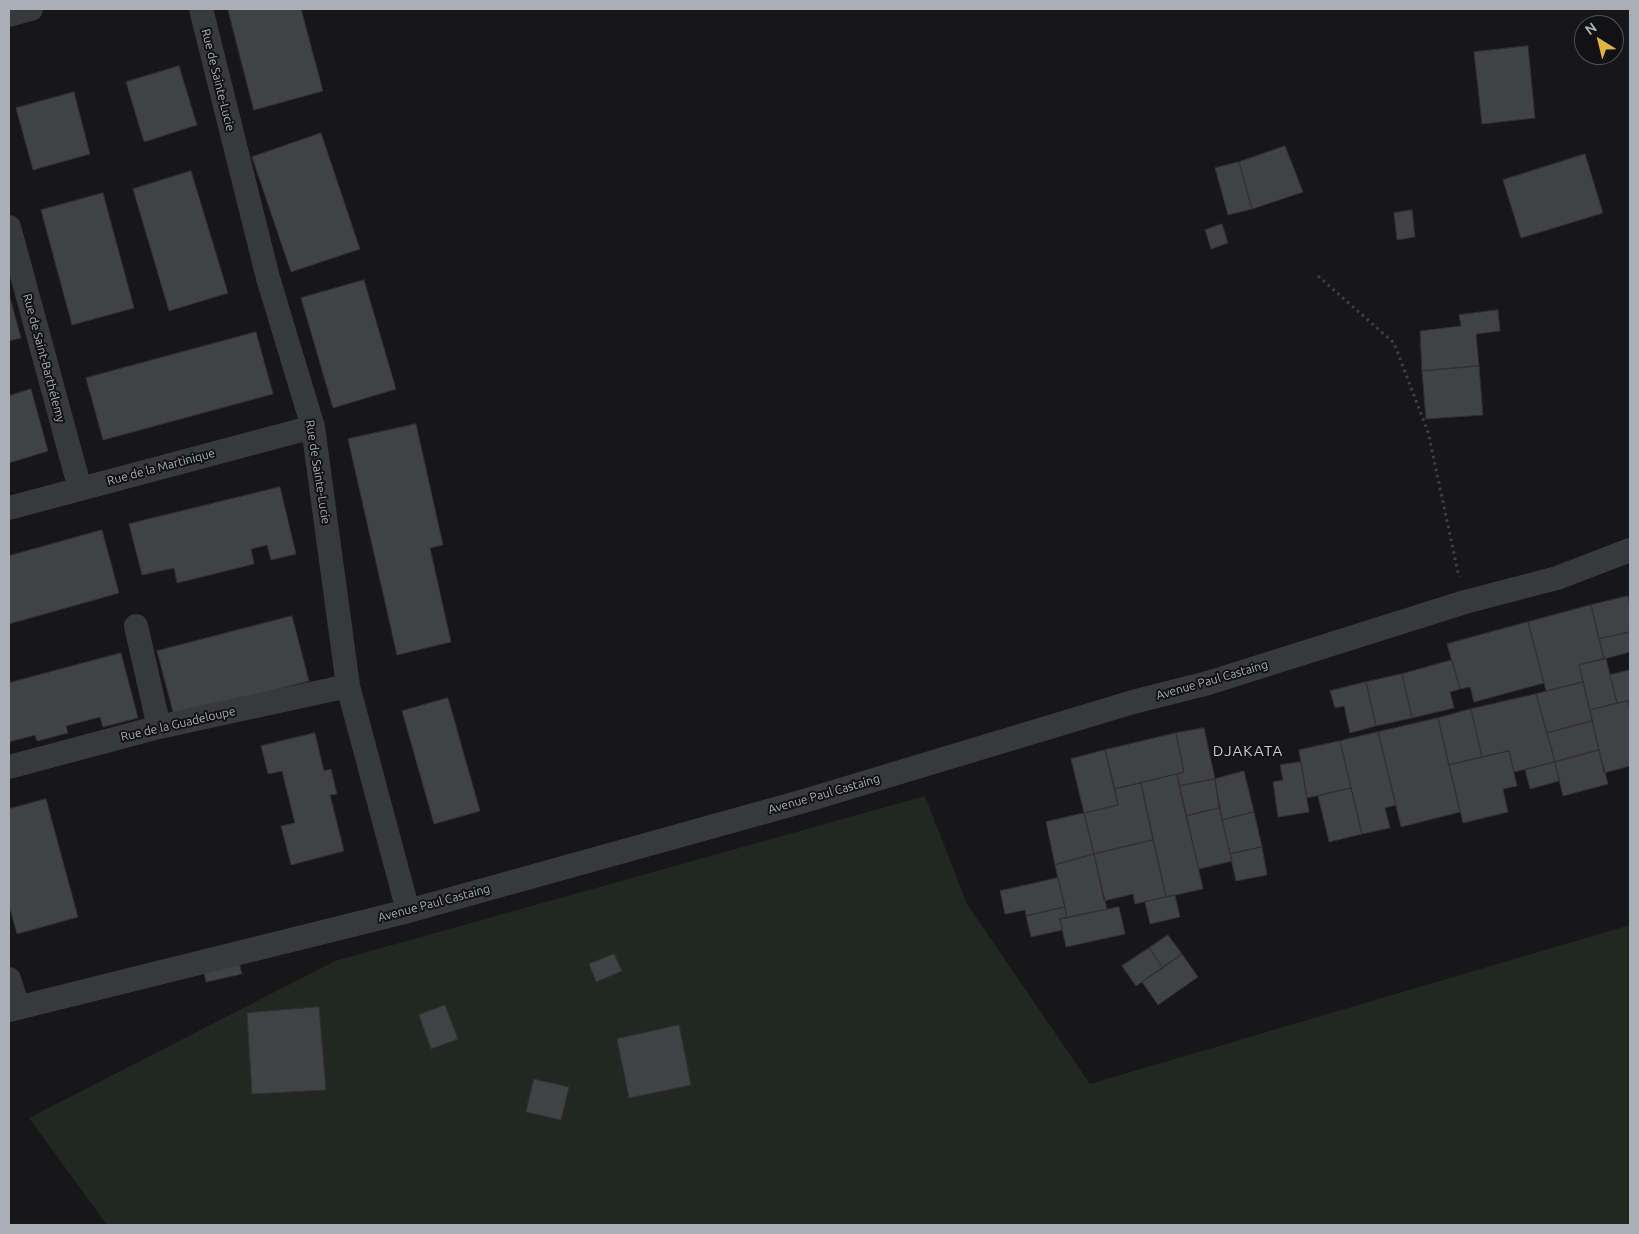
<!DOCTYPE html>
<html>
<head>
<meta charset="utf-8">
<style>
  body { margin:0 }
  #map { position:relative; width:1639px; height:1234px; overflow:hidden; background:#171719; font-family:Ubuntu,sans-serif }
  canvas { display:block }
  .frame { position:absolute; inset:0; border:10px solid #aaaeb7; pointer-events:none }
  .north { position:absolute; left:1574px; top:15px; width:50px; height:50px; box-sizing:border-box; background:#121214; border:1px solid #4f5055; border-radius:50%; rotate:324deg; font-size:14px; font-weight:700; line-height:20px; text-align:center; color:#aaaeb7 }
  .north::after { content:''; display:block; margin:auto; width:18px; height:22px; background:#e4b244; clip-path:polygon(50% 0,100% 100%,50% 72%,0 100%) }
</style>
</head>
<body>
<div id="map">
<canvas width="1639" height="1234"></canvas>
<div class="frame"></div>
<div class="north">N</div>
</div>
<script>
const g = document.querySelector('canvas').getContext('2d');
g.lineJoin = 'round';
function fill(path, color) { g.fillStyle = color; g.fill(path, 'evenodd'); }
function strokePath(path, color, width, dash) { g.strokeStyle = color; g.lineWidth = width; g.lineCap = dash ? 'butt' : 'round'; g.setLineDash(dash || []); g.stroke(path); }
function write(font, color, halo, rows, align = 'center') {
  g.font = font + ' Ubuntu,sans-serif'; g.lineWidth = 4; g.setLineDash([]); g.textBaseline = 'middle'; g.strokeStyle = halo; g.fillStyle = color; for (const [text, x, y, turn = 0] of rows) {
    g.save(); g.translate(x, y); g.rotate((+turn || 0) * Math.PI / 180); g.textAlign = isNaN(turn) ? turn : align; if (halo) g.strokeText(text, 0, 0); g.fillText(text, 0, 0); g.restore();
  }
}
fill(new Path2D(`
  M925 796 967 904 1090 1084 1630 925V1225H107L29 1118 335 961Z`), '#212822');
const building = new Path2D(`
  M228 9H301L323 91 254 110Z
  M1528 46 1535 118 1482 124 1474 52Z
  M179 66 197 125 144 142 126 82Z
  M74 92 90 154 33 170 16 108Z
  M321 133 360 249 291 272 252 157Z
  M1285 146 1303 192 1252 209 1239 162Z
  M1585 154 1603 213 1521 238 1503 180Z
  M1239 162 1252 209 1228 215 1215 168Z
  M191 171 228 293 169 311 133 189Z
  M103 193 134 308 72 325 41 210Z
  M1412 210 1415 237 1397 240 1394 213Z
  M1222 224 1228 243 1211 249 1205 230Z
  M364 280 396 389 333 408 301 298Z
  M9 294 21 338 9 341Z
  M1498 310 1500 331 1476 334 1479 366 1422 371 1420 331 1461 326 1459 315Z
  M256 332 273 394 103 440 86 378Z
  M1479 366 1483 415 1426 419 1422 371Z
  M31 389 48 451 9 463V396Z
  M416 424 443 545 430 548 451 642 397 655 348 439Z
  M280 487 296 554 271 560 267 545 251 549 254 564 177 583 174 568 142 575 129 524Z
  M102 530 119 593 9 624V556Z
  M1628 596 1630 606V632L1599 639 1591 605Z
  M1591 605 1604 659 1579 665 1583 682 1546 691 1528 622Z
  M292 616 309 681 174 716 157 651Z
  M1528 622 1544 683 1474 702 1470 687 1460 689 1447 644Z
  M1630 632V652L1604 659 1599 639Z
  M121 653 138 718 103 727 100 717 66 726 68 733 37 741 35 735 9 742V683Z
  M1606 658 1617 703 1590 710 1579 665Z
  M1452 660 1460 689 1450 692 1454 708 1412 718 1402 674Z
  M1630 670V709L1628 701 1617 703 1610 675Z
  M1402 674 1412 718 1376 726 1366 682Z
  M1366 682 1376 726 1350 733 1344 706 1335 708 1330 691Z
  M1583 682 1592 721 1547 733 1536 694Z
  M1536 694 1555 762 1514 772 1509 751 1482 757 1471 709Z
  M448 698 480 811 434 824 402 711Z
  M1628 701 1630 709V766L1604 773 1590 710Z
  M1471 709 1482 757 1449 765 1438 718Z
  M1438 718 1460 812 1401 827 1378 732Z
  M1592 721 1599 750 1555 762 1547 733Z
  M1204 728 1215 779 1179 786 1177 774 1184 772 1176 733Z
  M1378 732 1396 805 1385 808 1390 828 1362 834 1340 741Z
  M315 733 324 771 331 769 337 794 330 795 344 851 291 865 281 826 295 823 282 771 268 774 261 746Z
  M1176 733 1184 772 1115 789 1105 750Z
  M1340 741 1351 788 1307 798 1299 750Z
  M1105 750 1118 805 1084 813 1071 759Z
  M1599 750 1608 784 1563 796 1555 762Z
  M1509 751 1517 786 1503 789 1508 812 1463 823 1449 765Z
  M1301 762 1309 812 1278 817 1273 782 1283 780 1280 765Z
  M1555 762 1559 781 1530 789 1525 770Z
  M1244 771 1254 812 1222 820 1215 779Z
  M1177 774 1203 889 1166 897 1141 783Z
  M1215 779 1219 808 1186 816 1179 786Z
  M1141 783 1153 840 1094 854 1084 813 1118 805 1115 789Z
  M1351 788 1362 834 1329 842 1318 796Z
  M46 799 78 917 17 934 9 905V809Z
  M1219 808 1232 861 1199 869 1186 816Z
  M1254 812 1262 847 1230 854 1222 820Z
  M1084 813 1094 854 1055 865 1046 822Z
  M1153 840 1166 897 1135 904 1133 894 1104 901 1094 854Z
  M1262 847 1267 875 1236 881 1230 854Z
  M1094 854 1107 909 1067 918 1055 865Z
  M1058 878 1065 907 1026 916 1025 910 1005 914 1000 891Z
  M1175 895 1180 917 1150 924 1145 902Z
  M1065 907 1067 918 1060 919 1062 930 1031 937 1026 916Z
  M1119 907 1125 934 1066 947 1060 919Z
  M1168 935 1182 954 1163 968 1149 948Z
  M1149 948 1163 968 1136 986 1122 966Z
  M614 954 622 971 596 982 589 964Z
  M1182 954 1198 977 1158 1005 1142 982Z
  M237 955 242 974 206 982 202 964Z
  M445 1005 458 1039 431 1049 419 1015Z
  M319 1007 326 1090 252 1094 247 1013Z
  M679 1025 691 1085 629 1098 617 1039Z
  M534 1079 569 1087 561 1120 526 1112Z`);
fill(building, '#414245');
strokePath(building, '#313134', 1);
strokePath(new Path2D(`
  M1318 276 1394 343 1428 432 1459 577`), '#3e4044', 3, [2.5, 4]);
strokePath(new Path2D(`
  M201 9 268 278 313 427 348 686 408 911
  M9 15 31 9
  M9 227 80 489
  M9 508 313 427
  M136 626 159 727
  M9 767 159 727 348 686
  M9 979 18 1007
  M9 1010 408 911 804 801 1133 702 1208 683 1465 602 1557 578 1630 550`), '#38393d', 24);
write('12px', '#aaaeb7', '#121214', [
  ["Rue de Sainte-Lucie",218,80,76],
  ["Rue de Saint-Barthélemy",44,358,75],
  ["Rue de la Martinique",161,467,-15],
  ["Rue de Sainte-Lucie",318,472,81],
  ["Avenue Paul Castaing",1212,680,-16],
  ["Rue de la Guadeloupe",178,724,-13],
  ["Avenue Paul Castaing",824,794,-16],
  ["Avenue Paul Castaing",434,903,-15]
]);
g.letterSpacing = '1px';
write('15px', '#cbcdd4', '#121214', [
  ["DJAKATA",1248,751]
]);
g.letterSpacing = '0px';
</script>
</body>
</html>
